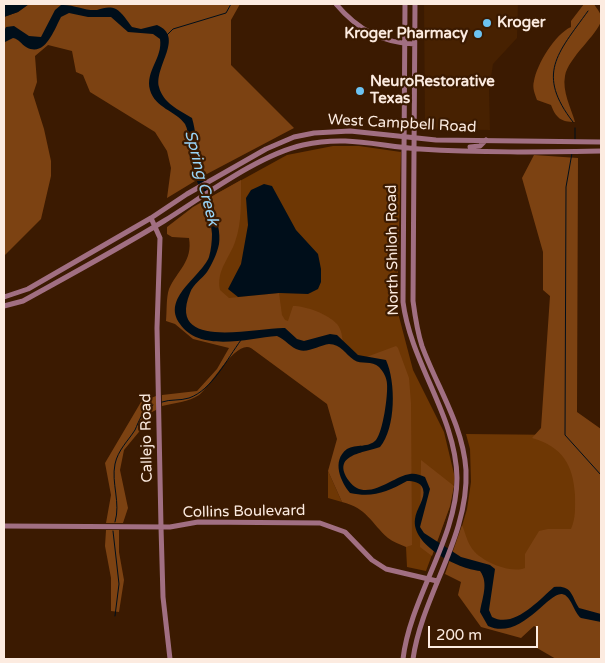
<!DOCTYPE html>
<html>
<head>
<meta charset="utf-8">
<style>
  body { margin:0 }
  #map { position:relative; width:605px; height:663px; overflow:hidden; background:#3b1a01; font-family:"Varela Round",sans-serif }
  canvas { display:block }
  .frame { position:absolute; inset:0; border:5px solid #fcebe0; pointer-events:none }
  .scale { position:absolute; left:428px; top:626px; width:110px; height:22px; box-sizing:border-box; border:2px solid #fcebe0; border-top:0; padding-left:6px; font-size:15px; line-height:18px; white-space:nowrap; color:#fcebe0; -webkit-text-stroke:4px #3b1a01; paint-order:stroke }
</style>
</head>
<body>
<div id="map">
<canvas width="605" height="663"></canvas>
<div class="frame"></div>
<div class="scale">200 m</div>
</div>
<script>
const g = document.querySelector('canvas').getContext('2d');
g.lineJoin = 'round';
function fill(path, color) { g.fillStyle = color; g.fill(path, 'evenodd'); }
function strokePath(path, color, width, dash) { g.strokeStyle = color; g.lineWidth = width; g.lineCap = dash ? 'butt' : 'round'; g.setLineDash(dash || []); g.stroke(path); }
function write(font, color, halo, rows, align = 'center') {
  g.font = font + ' "Varela Round",sans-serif'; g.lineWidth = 4.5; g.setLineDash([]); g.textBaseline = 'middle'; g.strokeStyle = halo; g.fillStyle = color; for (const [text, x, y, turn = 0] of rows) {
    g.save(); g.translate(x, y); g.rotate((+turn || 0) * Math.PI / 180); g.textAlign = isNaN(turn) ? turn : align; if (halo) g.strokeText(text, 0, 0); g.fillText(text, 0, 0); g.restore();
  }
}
fill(new Path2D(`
  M424 4H518L517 38 493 64 489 90 490 130 425 129Z`), '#472101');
fill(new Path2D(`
  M333 146H359L401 152 397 309 413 370 444 432 455 478 450 506 426 571 407 567 406 547 385 428 181 306 207 199 287 155Z
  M466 434 565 435 601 475V618L462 562V526L467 509 471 482 470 449Z
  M328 471 342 502 328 498Z`), '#6e3704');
fill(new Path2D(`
  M29 4H240L231 20V65L294 128 205 175 167 198 171 168 167 151 155 132 90 92 83 75 76 72 72 51 48 45 35 56 37 82 33 94 44 129 51 161V176L41 219 4 256V17L18 12Z
  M584 4H594C597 9 603 15 601 21 598 34 568 58 565 76 562 91 571 108 575 122 561 122 556 118 551 105L537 100C535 94 532 88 534 81 537 64 555 34 571 27V21Z
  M534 155 578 158 577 412 601 429V659H556L537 648 536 627 534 626 521 638 481 627 458 595 461 582 445 574 462 525C465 532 467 541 471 547 479 561 510 574 525 568V554L539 531 548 529H571C576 517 575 508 575 495 573 465 563 447 532 438L541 428 550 296 543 290V252L522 178Z
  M241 180C241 201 242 223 235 242 229 259 216 271 220 290L229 298 279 293 282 315 285 320 288 321 293 306C306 306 328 314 337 324 342 330 342 337 343 343L361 359 396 346 398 348 409 378 411 403 412 545 406 547C400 544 393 542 388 538 371 523 367 508 342 502L328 471 337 439 327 404 251 348C235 340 212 385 199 395 189 402 174 403 162 406V395L197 391 217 369 229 348 193 339 175 324 166 321C167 311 166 298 169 289 177 271 193 261 189 238L172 237 167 234V227L193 207Z
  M156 396V410L152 412 151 423 143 427 124 450 120 470 128 508 123 523H106L111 495 105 463 141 402Z
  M421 460 454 486 450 506 432 556 420 547Z
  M106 530H119V552L124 580 119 612 111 611V578L105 546Z`), '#7c4212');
fill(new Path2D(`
  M4 4H29L18 12 4 17Z
  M61 5C73 4 85 11 97 10 104 8 109 6 116 9 122 12 128 22 132 27L141 29 157 25C185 37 154 66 159 87 163 103 179 110 192 118 196 131 196 145 199 159 203 181 223 224 219 244 217 254 212 264 207 272 202 279 193 284 190 293 166 352 257 327 285 328L297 339 304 341 330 334 337 335 358 355 386 360C396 382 396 428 380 447 365 453 330 454 349 481 366 504 393 476 410 474 415 473 420 475 425 477L430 489 420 527 424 533 461 557 490 565 495 569 489 610 492 617C514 629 539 600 554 587 572 585 571 595 579 608L601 614V622L581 618C574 613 571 595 562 594 548 592 521 641 488 626L480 612C482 598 489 583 480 571 458 569 411 545 415 519 416 509 426 498 423 489 421 482 413 481 407 481 387 492 373 498 350 493 341 482 331 461 347 449 356 444 369 448 376 440 383 431 388 396 387 384 387 378 383 371 379 367 372 360 361 365 354 360 345 354 341 344 329 344 320 345 308 353 299 350 291 348 285 339 277 336 249 338 200 353 180 324 161 298 201 277 209 257 211 250 212 241 212 234 211 212 195 181 190 158 188 148 190 133 185 124 176 111 155 108 150 90 145 71 163 58 160 39L153 34 128 32 111 17H88L69 13 61 17C54 30 45 58 26 47 21 44 19 39 13 38L5 42 4 51V31L6 27 14 26 29 36 41 37 55 10Z
  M264 184 272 186 296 230 318 254 321 269V282L318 289 308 294 279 293 238 297 228 289 241 264 248 225 246 198 251 190Z`), '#000e1a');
strokePath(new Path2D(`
  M167 35 173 29 226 13 231 4
  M573 122C536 74 557 54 588 11
  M575 140V128
  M572 153 566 187 565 435 601 475
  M162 402C170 399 180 401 189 398 212 390 227 359 241 340
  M115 522C121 503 111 483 115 464 118 450 128 441 135 430 139 421 143 409 153 405
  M113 531 119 584 115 616`), '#000e1a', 1);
strokePath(new Path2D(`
  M336 4C356 28 382 43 414 44
  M470 147 480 146 486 140
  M151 218 160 238 157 328 161 527 163 597 170 659
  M4 297 28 289 151 218 187 194 266 149 294 137 314 133 350 131 436 140 601 142
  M4 306 23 301C70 275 118 249 164 221 203 197 258 155 303 145 347 135 377 146 420 149 480 153 541 152 601 151
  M4 526 170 527 198 522 320 523 345 532 372 560 386 569 437 581
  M403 659C410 598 457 538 457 478 456 416 411 364 403 302L405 4
  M413 659C422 595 469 537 466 470 463 425 437 387 422 346 417 331 415 316 413 301L415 4`), '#a16f82', 5);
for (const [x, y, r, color] of [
  [487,23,5,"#6cc3f2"],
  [478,34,5,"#6cc3f2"],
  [360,91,5,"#6cc3f2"]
]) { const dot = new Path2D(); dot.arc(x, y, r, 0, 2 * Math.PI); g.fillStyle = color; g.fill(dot); strokePath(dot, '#3b1a01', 2); }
write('bold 15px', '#fcebe0', '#3b1a01', [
  ["Kroger",497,23],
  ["Kroger Pharmacy",468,34,"right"],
  ["NeuroRestorative",370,82],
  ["Texas",370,99]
], 'left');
write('15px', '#fcebe0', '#3b1a01', [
  ["West Campbell Road",402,124,3],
  ["North Shiloh Road",393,250,-91],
  ["Callejo Road",147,438,-91],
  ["Collins Boulevard",244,512,-1]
]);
write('italic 16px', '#98d3f6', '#3b1a01', [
  ["Spring Creek",201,178,76]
]);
</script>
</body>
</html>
